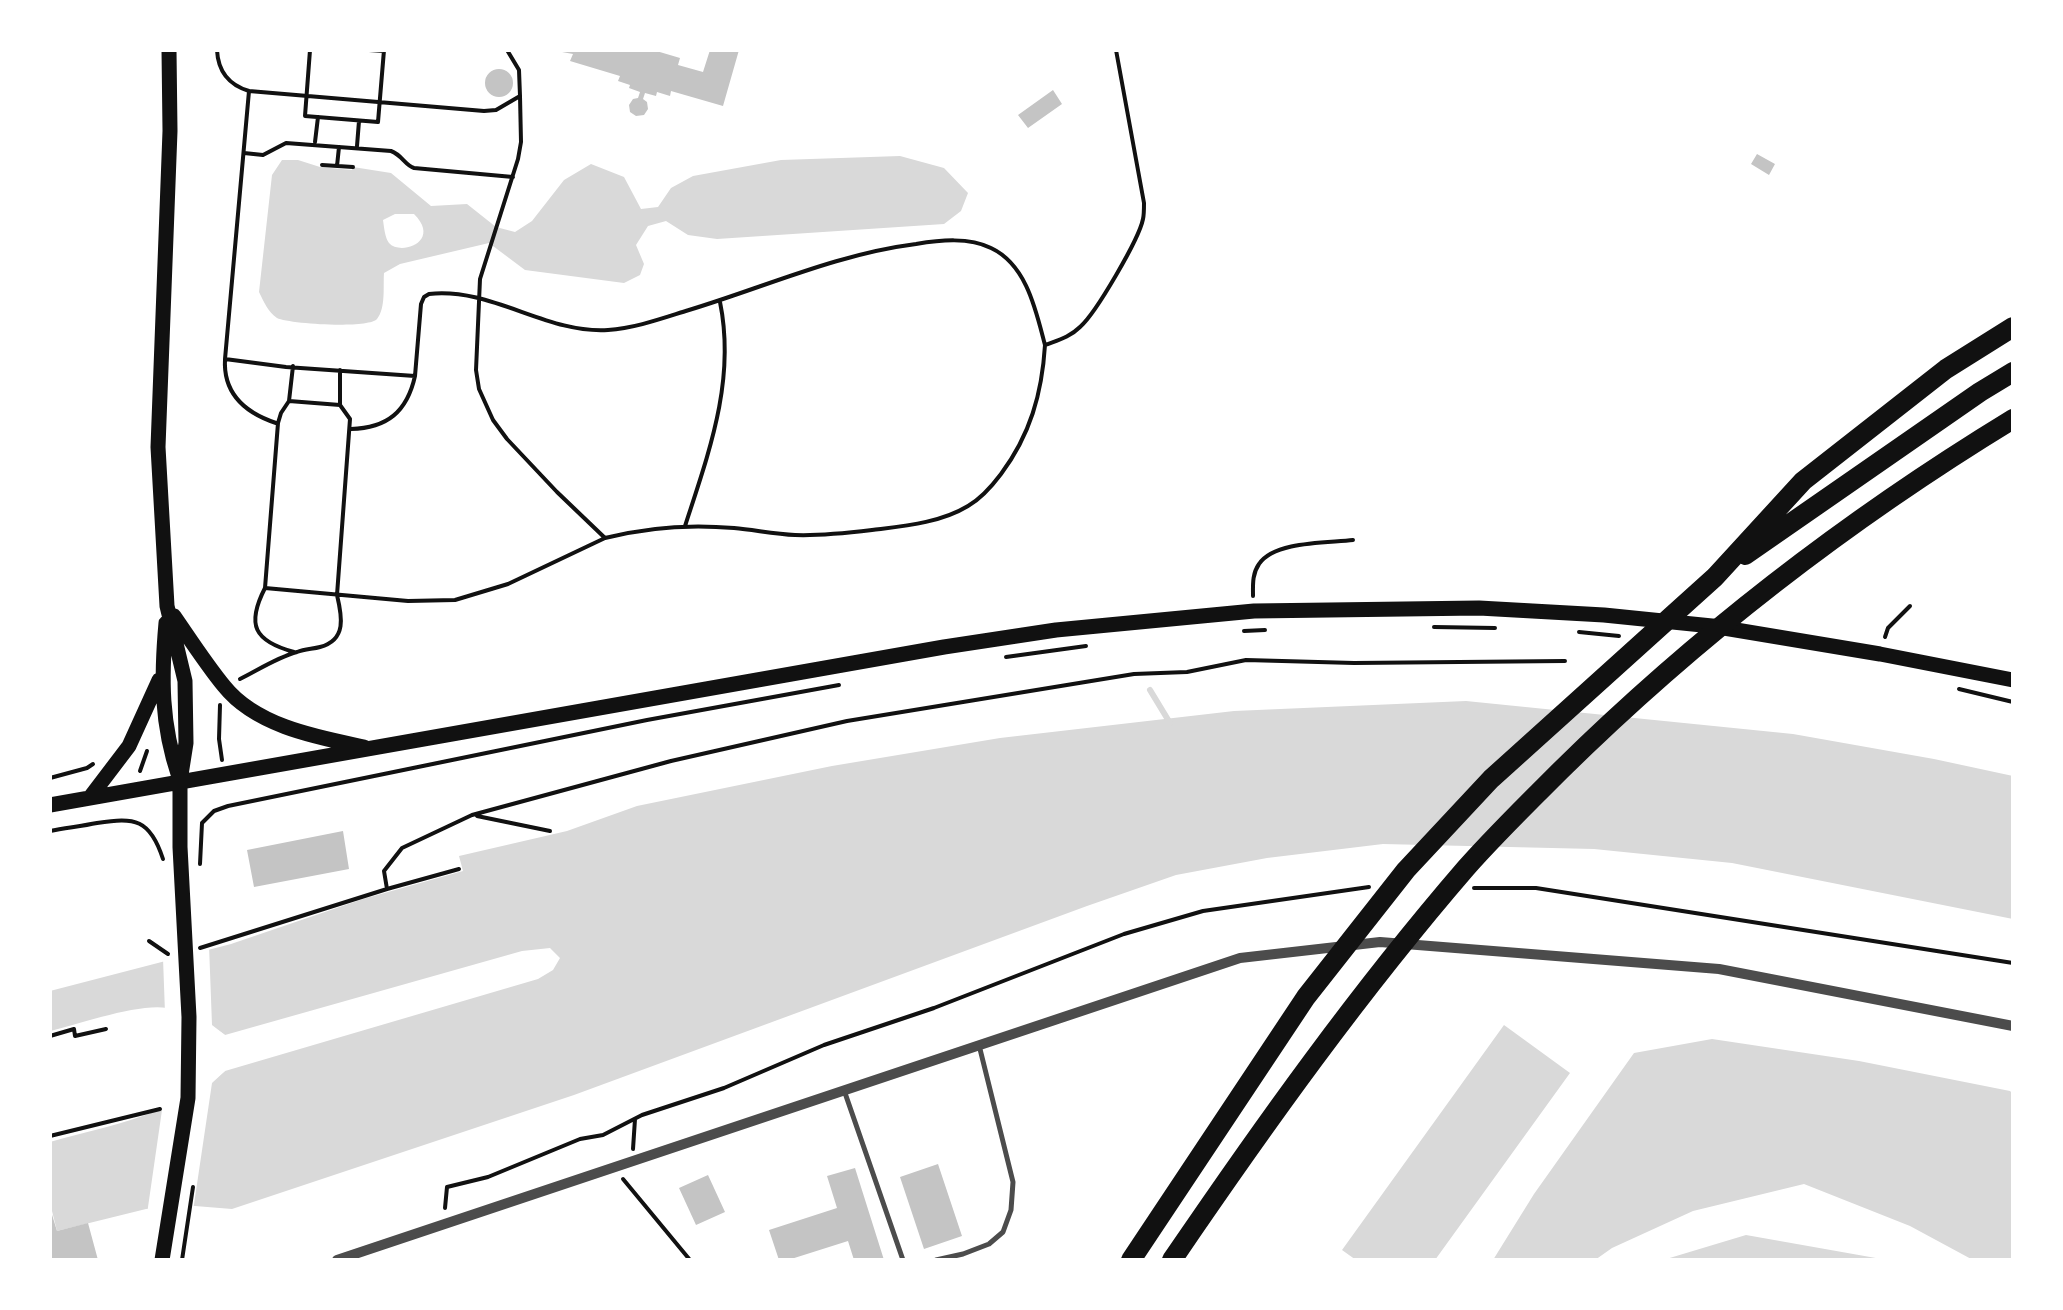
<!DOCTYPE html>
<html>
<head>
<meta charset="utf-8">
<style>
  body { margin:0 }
  #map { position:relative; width:2063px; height:1310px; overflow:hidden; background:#fff; font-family:Raleway,sans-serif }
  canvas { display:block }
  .frame { position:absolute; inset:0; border:52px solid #fff; pointer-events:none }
</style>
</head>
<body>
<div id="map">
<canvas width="2063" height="1310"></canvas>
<div class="frame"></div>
</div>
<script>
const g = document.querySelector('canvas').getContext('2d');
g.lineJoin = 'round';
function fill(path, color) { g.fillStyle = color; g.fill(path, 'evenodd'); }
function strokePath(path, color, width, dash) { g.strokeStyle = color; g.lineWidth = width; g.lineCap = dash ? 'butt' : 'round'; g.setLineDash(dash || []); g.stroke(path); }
fill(new Path2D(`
  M900 156 944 168 968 193 961 211 944 224 717 239 688 235 666 221 648 226 636 245 644 264 640 275 624 283 525 270 489 243 400 264 384 273C383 286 386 308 377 319 368 329 289 324 277 318 268 312 264 302 259 292L272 175 282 160H298L320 167 352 170 353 167 391 173 431 206 467 204 496 227 515 232 532 221 564 180 591 164 624 177 641 209 658 207 671 188 693 176 781 160ZM395 214H414C442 242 400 256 389 243 385 238 384 227 383 220Z
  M1466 701 1793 734 1934 759 2013 776V919L1732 863 1594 849 1383 844 1267 858 1176 875 1087 906 574 1095 232 1209 195 1206 146 1209 57 1231 50 1203V1142C111 1125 176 1114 225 1071L538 979 553 970 560 958 550 948 522 951 225 1035C211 1025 184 1011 167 1008 139 1003 79 1024 50 1031V991L231 944 363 899 463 871 459 856 567 831 637 806 832 766 1000 738 1234 711Z
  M1504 1025 1570 1073 1435 1260H1356L1342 1250Z
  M1712 1039 1859 1061 2010 1091 2013 1094V1260H1973L1910 1226 1804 1184 1693 1211 1612 1248 1595 1260H1493L1534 1194 1634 1053Z
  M1746 1235 1887 1260H1663Z`), '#d9d9d9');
fill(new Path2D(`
  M209 945 212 1025 225 1035V1040L210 1030 165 1013 163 958Z
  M225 1066V1071L212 1083 193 1211 147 1214 163 1103 209 1078Z`), '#fff');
strokePath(new Path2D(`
  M1150 690 1170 723`), '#d9d9d9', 6);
fill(new Path2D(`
  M563 50H653L680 58 678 65 703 72 710 50H739L723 106 671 91 670 96 657 92 656 96 645 93 643 99 647 102 648 109 644 115 636 116 630 112 629 105 633 99 638 98 640 92 629 88 630 85 618 81 620 76 570 61 573 54 562 52Z
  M485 83a14 14 0 1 1 28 0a14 14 0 1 1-28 0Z
  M1053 90 1062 104 1028 128 1018 115Z
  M1757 154 1775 164 1769 175 1751 164Z
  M343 831 349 869 254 887 247 850Z
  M938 1164 962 1236 924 1249 900 1177Z
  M855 1168 884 1260H854L848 1241 788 1260H779L769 1230 837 1208 827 1176Z
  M708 1175 725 1212 696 1225 679 1188Z
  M50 1208 57 1231 88 1223 98 1260H50Z`), '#c4c4c4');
strokePath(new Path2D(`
  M217 50C218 71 229 85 249 91L225 359 286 367 415 376 421 304 424 297 429 294C492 287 546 334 608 330 636 328 663 318 689 310 765 287 837 254 916 244 940 240 969 237 991 248 1027 265 1036 311 1045 345 1058 340 1070 337 1080 327 1096 313 1139 239 1143 219 1144 215 1144 207 1144 203L1116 50
  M310 50 305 116 378 122 384 50
  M369 50 384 51
  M249 91 484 111 496 110 520 96 519 70 507 50
  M315 142 318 117
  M357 146 359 121
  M244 153 263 155 286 143 391 151C402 155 405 165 414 168L513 177
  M322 165 353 167
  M337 166 339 147
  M225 359C223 394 246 413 276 423
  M289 401 293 366
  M340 405V370
  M351 429C387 428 407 412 415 376
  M685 526C709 452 736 380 720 302
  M605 538C648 527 689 524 734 528 755 530 775 534 795 535 821 536 847 533 872 530 904 526 940 523 968 506 982 498 992 486 1001 474 1030 435 1042 394 1045 345
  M265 588C246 625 254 641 294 652
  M1253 596C1253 585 1252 574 1259 564 1274 541 1327 543 1353 540
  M1434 627 1495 628
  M1244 631 1265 630
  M1579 632 1619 636
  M1885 637 1888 628 1910 606
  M1006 657 1086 646
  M240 679C258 670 278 657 297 652 305 649 313 649 320 647 347 640 342 616 337 595L350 419 340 405 289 401 281 413 278 423 265 588 408 601 455 600 508 584 605 538 557 492 507 439 493 420 479 389 476 370 480 279 518 159 521 142 520 96
  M1959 689 2013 702
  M220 705 219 739 222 760
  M140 771 147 751
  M50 778 87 768 93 764
  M477 816 550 831
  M50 831C66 828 82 826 97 823 135 817 150 819 163 859
  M200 864 202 823 214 811 228 806 647 720 839 685
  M1474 888H1536L2013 963
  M387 889 384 871 402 848 472 815 671 761 847 721 1134 674 1187 672 1246 660 1354 663 1565 661
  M149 941 168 954
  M200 948 387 889 459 869
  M50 1036 74 1029 75 1036 106 1029
  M50 1136 160 1109
  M633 1149 635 1119
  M623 1179 690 1260
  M445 1208 447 1187 488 1177 580 1139 603 1135 642 1115 724 1088 824 1045 934 1008 1124 934 1203 911 1369 887
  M182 1260 193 1187`), '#111', 4);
strokePath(new Path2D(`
  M845 1093 903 1260
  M936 1260 963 1254 989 1244 1003 1232 1011 1210 1013 1182 979 1045`), '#4c4c4c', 5);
strokePath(new Path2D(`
  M337 1260 1240 958 1380 942 1719 969 2013 1026`), '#4c4c4c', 10);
strokePath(new Path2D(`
  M174 616C190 639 206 664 224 686 256 726 316 737 364 747
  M166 623C161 678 161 724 179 777
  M91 796 129 746 159 680
  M50 805 944 647 1056 630 1254 611 1479 608 1604 615 1712 626 1880 654 2013 680
  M162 1260 188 1098 189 1017 180 847V781L186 743 185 681 167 606 158 447 170 131 169 50`), '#111', 15);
strokePath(new Path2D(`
  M1745 555 1980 392 2013 372
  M1131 1260 1306 997 1406 870 1491 779 1715 577 1803 481 1946 369 2013 327
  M1172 1260C1264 1125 1359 992 1466 868 1496 834 1529 802 1561 770 1698 635 1849 519 2013 419`), '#111', 20);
</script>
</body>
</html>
